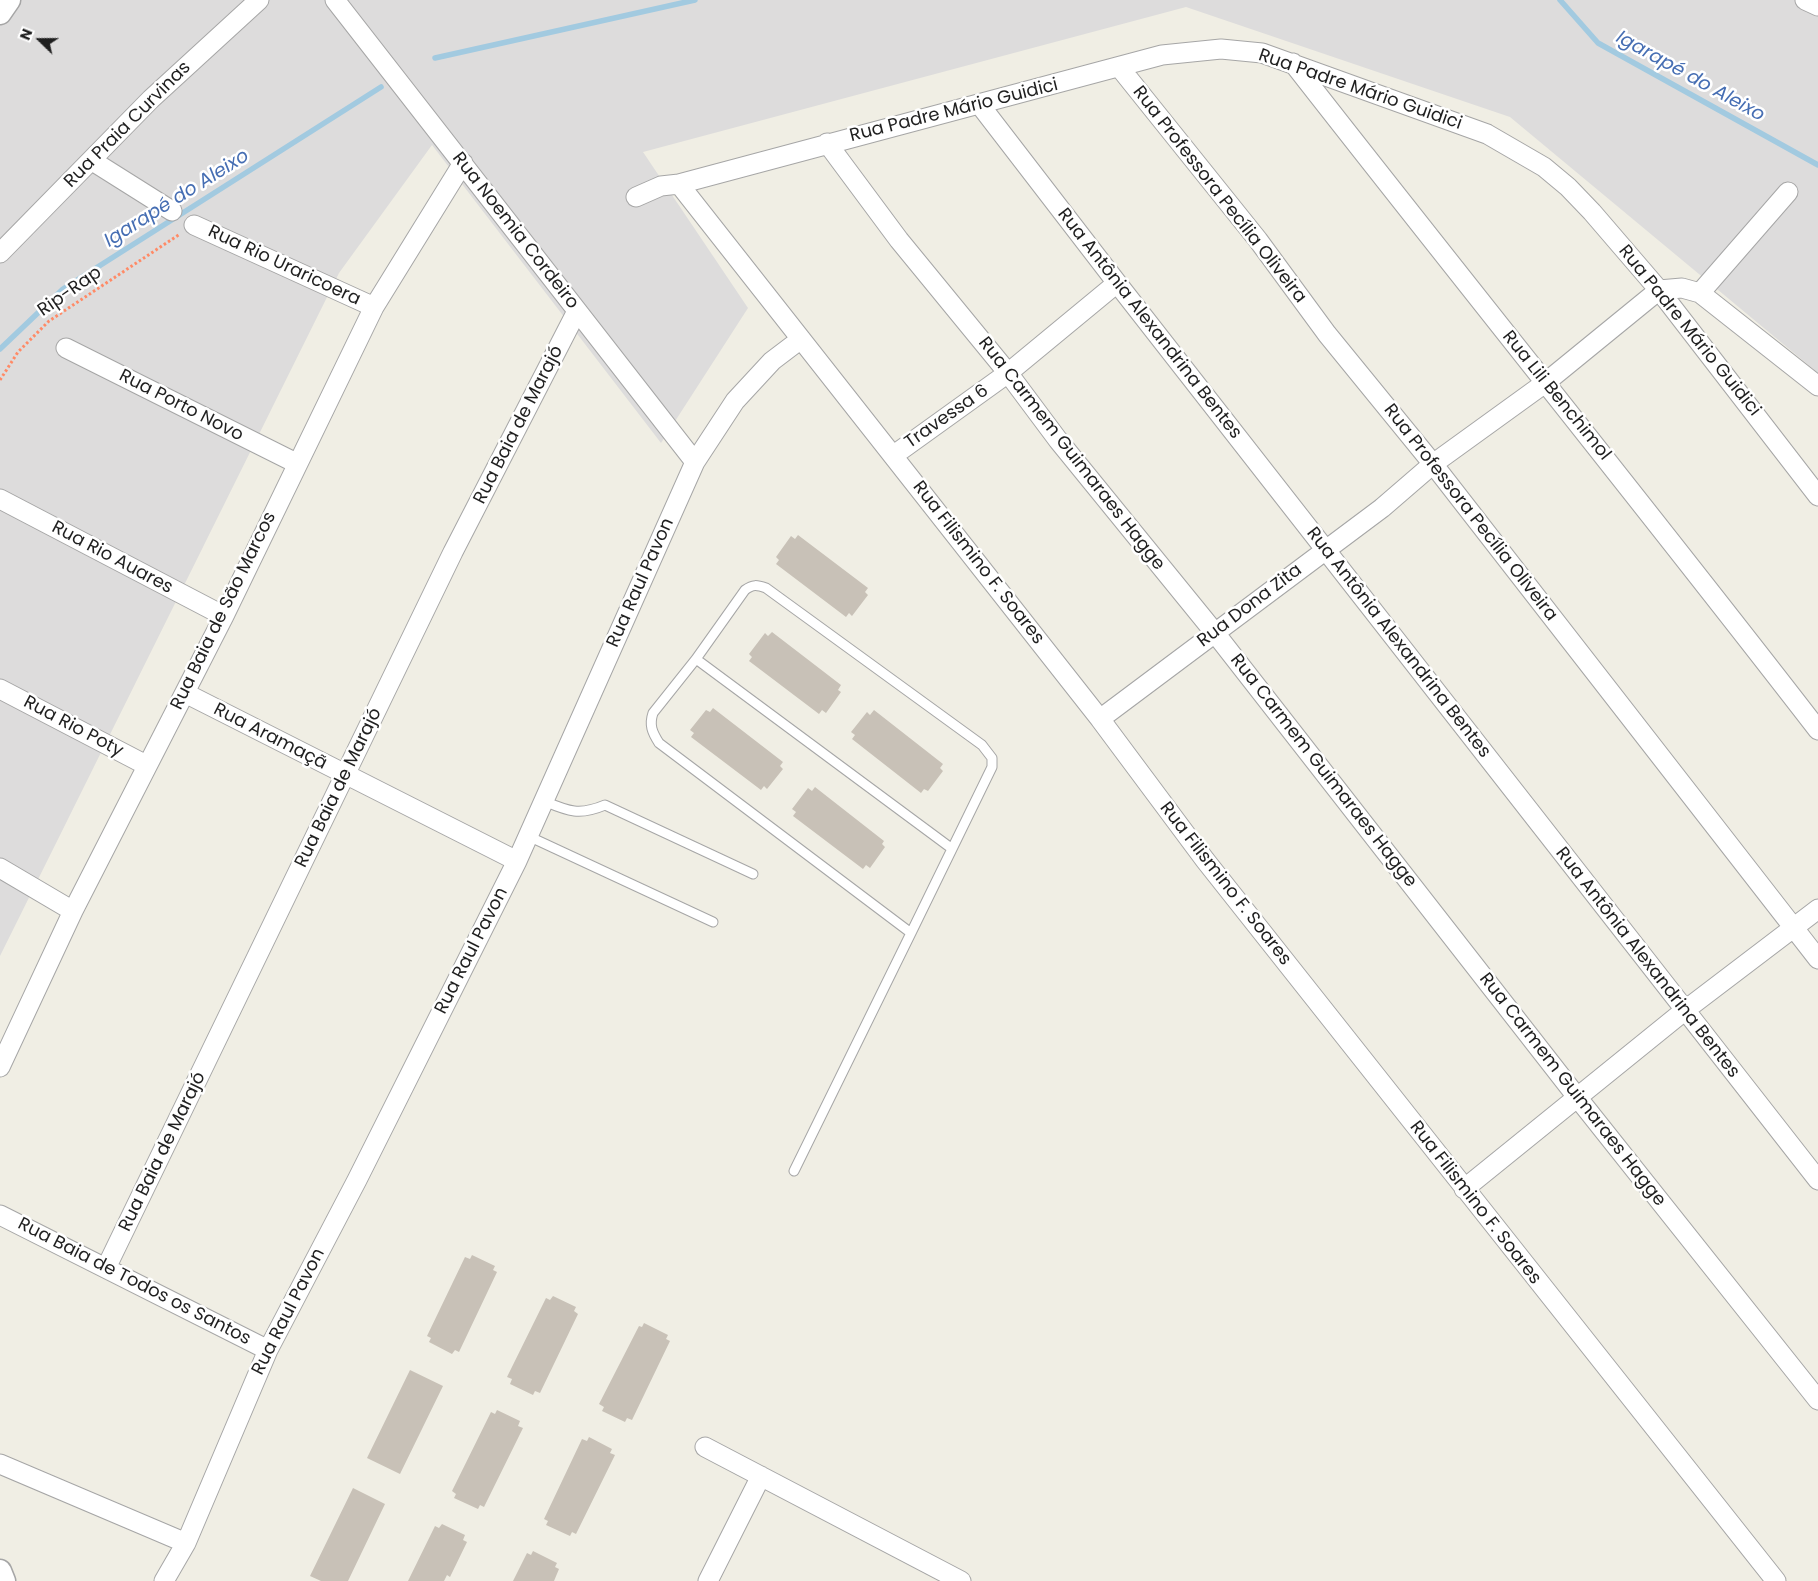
<!DOCTYPE html>
<html>
<head>
<meta charset="utf-8">
<style>
  body { margin:0 }
  #map { position:relative; width:1818px; height:1581px; overflow:hidden; background:#f0eee4; font-family:Poppins,sans-serif }
  canvas { display:block }
  .north { position:absolute; left:15px; top:15px; width:50px; height:50px; -webkit-text-stroke:4px #fff; paint-order:stroke; rotate:292deg; font-size:14px; font-weight:700; line-height:20px; text-align:center; color:#1f1f1f }
  .north::after { content:''; display:block; margin:auto; width:18px; height:22px; background:#1f1f1f; clip-path:polygon(50% 0,100% 100%,50% 72%,0 100%) }
</style>
</head>
<body>
<div id="map">
<canvas width="1818" height="1581"></canvas>
<div class="north">N</div>
</div>
<script>
const g = document.querySelector('canvas').getContext('2d');
g.lineJoin = 'round';
function fill(path, color) { g.fillStyle = color; g.fill(path, 'evenodd'); }
function strokePath(path, color, width, dash) { g.strokeStyle = color; g.lineWidth = width; g.lineCap = dash ? 'butt' : 'round'; g.setLineDash(dash || []); g.stroke(path); }
function write(font, color, halo, rows, align = 'center') {
  g.font = font + ' Poppins,sans-serif'; g.lineWidth = 5; g.setLineDash([]); g.textBaseline = 'middle'; g.strokeStyle = halo; g.fillStyle = color; for (const [text, x, y, turn = 0] of rows) {
    g.save(); g.translate(x, y); g.rotate((+turn || 0) * Math.PI / 180); g.textAlign = isNaN(turn) ? turn : align; if (halo) g.strokeText(text, 0, 0); g.fillText(text, 0, 0); g.restore();
  }
}
fill(new Path2D(`
  M0 0H1818V373L1510 117 1186 7 643 152 748 308 661 443 432 145 339 273 0 956Z`), '#dddcdc');
strokePath(new Path2D(`
  M1560 0 1598 43 1818 165
  M435 58 695 0
  M0 349 63 289 381 87`), '#a2cae0', 5.5);
fill(new Path2D(`
  M798 535 868 588 865 592 868 595 852 616 849 613 846 617 776 564 779 560 776 557 791 536 795 539Z
  M772 632 841 685 838 690 841 692 826 713 822 710 819 714 749 661 752 657 749 654 765 633 768 636Z
  M713 708 783 762 780 766 783 769 767 789 764 786 761 790 691 737 694 733 690 730 706 710 710 712Z
  M874 710 943 764 940 768 943 771 928 791 924 789 921 793 852 739 855 735 851 732 867 712 870 715Z
  M815 787 884 841 882 844 885 847 870 868 866 865 863 869 793 816 796 812 792 809 808 788 812 791Z
  M472 1255 495 1266 493 1270 497 1272 459 1352 455 1350 452 1354 429 1342 431 1338 427 1336 465 1257 470 1259Z
  M553 1296 576 1307 574 1311 578 1314 540 1393 535 1391 533 1395 510 1384 512 1379 507 1377 546 1298 550 1300Z
  M644 1323 668 1335 666 1339 670 1341 632 1420 627 1418 625 1422 602 1411 604 1407 599 1404 639 1326 642 1327Z
  M410 1370 443 1386 400 1474 367 1458Z
  M497 1410 520 1421 518 1426 523 1428 484 1507 480 1505 478 1509 454 1498 456 1494 452 1491 491 1412 495 1414Z
  M589 1437 612 1449 610 1453 615 1455 576 1534 572 1532 570 1536 546 1525 548 1521 544 1519 582 1439 587 1441Z
  M353 1488 385 1504 348 1581H321L310 1576Z
  M442 1524 465 1535 463 1540 467 1542 450 1577 447 1575 444 1581H408L435 1526 439 1528Z
  M533 1551 557 1563 555 1567 559 1569 554 1581H513L527 1553 531 1555Z`), '#c8c1b7');
const service = new Path2D(`
  M696 659 951 848
  M544 801C568 811 579 816 605 805L753 874
  M528 836 713 922
  M794 1171 911 933 659 743C652 732 649 725 653 713L696 659 745 590C753 584 757 585 766 588L982 745 992 758V767L911 933`);
const minor = new Path2D(`
  M335 0 695 462
  M1805 0 1818 6
  M1293 63C1467 286 1645 506 1818 730
  M1120 68 1258 240 1327 334 1433 464 1818 959
  M980 105 1117 283 1818 1180
  M827 143 899 240 1008 373 1058 440 1215 633 1577 1097 1818 1400
  M91 160 172 211
  M679 184 1100 719 1205 860 1776 1581
  M636 197 661 186 679 184 1162 55 1221 49 1262 53 1487 134 1544 167 1568 187 1592 212 1659 290 1818 496
  M194 225 374 307
  M0 253 151 99 259 0
  M1659 290 1682 288 1700 293 1818 386
  M1700 293 1788 192
  M66 348 296 463
  M894 455 1008 373 1117 283
  M0 499 224 616
  M0 689 146 765
  M185 693 517 861
  M1100 719 1382 508 1433 464 1545 383 1659 290
  M0 868 73 911
  M0 1067 73 911 224 616 374 307 463 163
  M1464 1189 1684 1011 1818 909
  M0 1215 268 1350
  M106 1268 453 552 577 311
  M705 1447 961 1581
  M0 1464 186 1543
  M164 1581 186 1543 268 1350 357 1180 517 861 695 462 735 401 772 361 801 339
  M708 1581 761 1476`);
const tertiary = new Path2D(`
  M0 13 9 0
  M0 1571 4 1581`);
strokePath(service, '#a6a6a6', 11);
strokePath(minor, '#a6a6a6', 21);
strokePath(tertiary, '#a6a6a6', 25);
strokePath(new Path2D(`
  M0 380 18 352 49 321 180 234`), '#ff8a66', 3, [2.5, 2.5]);
strokePath(service, '#fff', 9);
strokePath(minor, '#fff', 19);
strokePath(tertiary, '#fff', 22);
write('18px', '#1f1f1f', '#fff', [
  ["Rua Padre Mário Guidici",1360,90,19],
  ["Rua Padre Mário Guidici",954,111,-14],
  ["Rua Praia Curvinas",128,125,-45],
  ["Rua Professora Pecília Oliveira",1219,195,52],
  ["Rua Noemia Cordeiro",515,231,52],
  ["Rua Rio Uraricoera",284,266,25],
  ["Rip-Rap",70,292,-35],
  ["Rua Antônia Alexandrina Bentes",1149,324,52],
  ["Rua Padre Mário Guidici",1689,331,51],
  ["Rua Lili Benchimol",1556,396,51],
  ["Rua Porto Novo",181,406,27],
  ["Travessa 6",947,417,-35],
  ["Rua Baia de Marajó",519,425,-63],
  ["Rua Carmem Guimaraes Hagge",1071,454,52],
  ["Rua Professora Pecília Oliveira",1470,513,52],
  ["Rua Rio Auares",112,558,28],
  ["Rua Filismino F. Soares",978,563,52],
  ["Rua Raul Pavon",641,583,-66],
  ["Rua Dona Zita",1250,606,-37],
  ["Rua Baia de São Marcos",224,611,-64],
  ["Rua Antônia Alexandrina Bentes",1398,643,52],
  ["Rua Rio Poty",73,727,28],
  ["Rua Aramaçã",270,737,27],
  ["Rua Carmem Guimaraes Hagge",1323,771,52],
  ["Rua Baia de Marajó",339,788,-64],
  ["Rua Filismino F. Soares",1225,884,52],
  ["Rua Raul Pavon",472,951,-63],
  ["Rua Antônia Alexandrina Bentes",1647,963,52],
  ["Rua Carmem Guimaraes Hagge",1572,1090,52],
  ["Rua Baia de Marajó",163,1152,-64],
  ["Rua Filismino F. Soares",1475,1203,52],
  ["Rua Baia de Todos os Santos",134,1282,27],
  ["Rua Raul Pavon",289,1312,-63]
]);
write('italic 19px', '#466eb3', '#fff', [
  ["Igarapé do Aleixo",1690,77,29],
  ["Igarapé do Aleixo",177,199,-32]
]);
</script>
</body>
</html>
